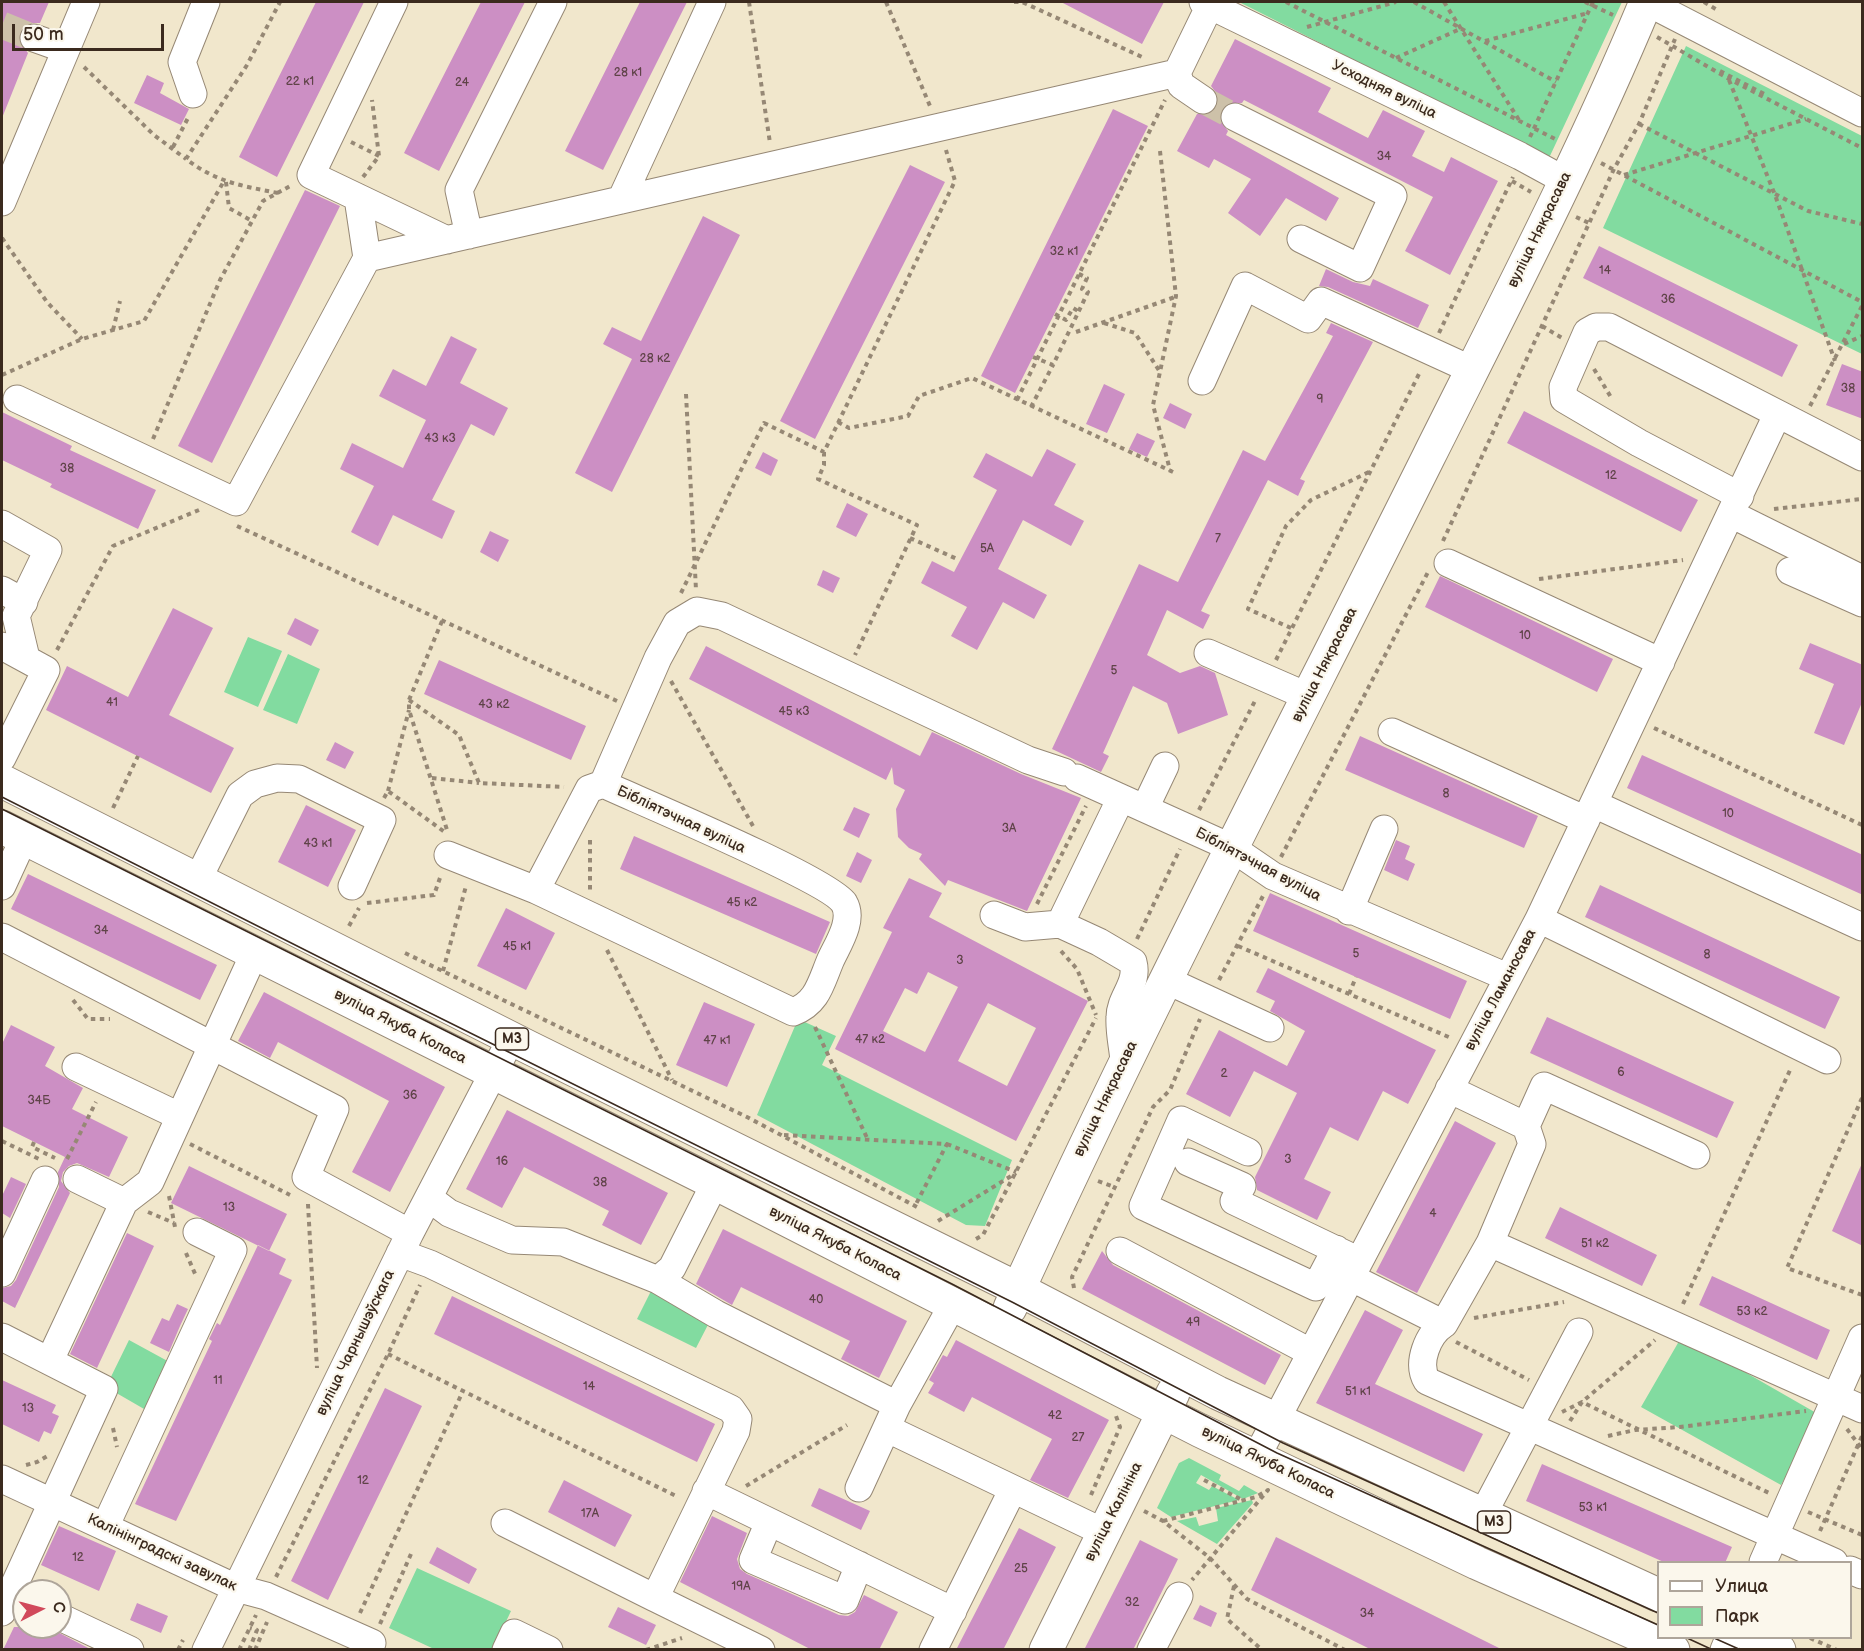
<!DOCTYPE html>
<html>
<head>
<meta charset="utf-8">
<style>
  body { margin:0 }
  #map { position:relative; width:1864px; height:1651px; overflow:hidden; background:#f1e7cc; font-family:"Balsamiq Sans",sans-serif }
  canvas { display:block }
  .frame { position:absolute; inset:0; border:3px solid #3b2a1e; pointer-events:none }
  .legend { position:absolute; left:1657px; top:1561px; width:195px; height:78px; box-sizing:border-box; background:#fbf7ec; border:2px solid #aea59a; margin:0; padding:8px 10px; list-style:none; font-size:18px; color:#3b2a1e }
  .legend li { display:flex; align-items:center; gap:12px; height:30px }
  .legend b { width:30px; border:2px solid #aea59a }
  .north { position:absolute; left:12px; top:1579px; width:60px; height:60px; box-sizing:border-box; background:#fbf7ec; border:2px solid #aea59a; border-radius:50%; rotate:84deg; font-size:16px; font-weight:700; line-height:24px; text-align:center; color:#3b2a1e }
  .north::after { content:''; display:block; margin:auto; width:21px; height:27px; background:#d1495b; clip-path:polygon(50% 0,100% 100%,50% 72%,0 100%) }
  .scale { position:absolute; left:12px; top:24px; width:152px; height:27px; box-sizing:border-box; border:3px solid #3b2a1e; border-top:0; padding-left:8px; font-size:18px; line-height:21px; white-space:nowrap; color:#3b2a1e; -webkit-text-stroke:4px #fbf7ec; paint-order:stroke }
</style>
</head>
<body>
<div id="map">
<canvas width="1864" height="1651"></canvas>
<div class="frame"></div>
<ul class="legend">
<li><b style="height:8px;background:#fff"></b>Улица</li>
<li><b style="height:16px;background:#82dba0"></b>Парк</li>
</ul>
<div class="north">С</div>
<div class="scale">50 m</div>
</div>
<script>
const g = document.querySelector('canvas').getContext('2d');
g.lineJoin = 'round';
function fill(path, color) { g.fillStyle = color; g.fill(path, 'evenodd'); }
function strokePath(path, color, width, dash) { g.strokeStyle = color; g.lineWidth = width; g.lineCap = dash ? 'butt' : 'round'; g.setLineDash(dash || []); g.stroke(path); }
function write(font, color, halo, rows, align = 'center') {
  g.font = font + ' "Balsamiq Sans",sans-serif'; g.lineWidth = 4.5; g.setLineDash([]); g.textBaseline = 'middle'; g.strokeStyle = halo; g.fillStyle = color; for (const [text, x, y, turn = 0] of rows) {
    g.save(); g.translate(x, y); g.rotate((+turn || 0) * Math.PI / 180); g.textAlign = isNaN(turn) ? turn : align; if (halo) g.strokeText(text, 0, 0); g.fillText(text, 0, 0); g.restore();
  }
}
fill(new Path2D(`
  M1239 2H1622L1549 158Z
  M1686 46 1862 136V354L1603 228Z
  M248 637 282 651 258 707 224 692Z
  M288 654 320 669 297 724 263 710Z
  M798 1019 836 1036 822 1065 1012 1160 985 1226 966 1225 757 1115Z
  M653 1287 712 1317 696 1348 637 1319Z
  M1682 1336 1818 1414 1781 1485 1641 1407Z
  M129 1340 173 1364 151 1413 106 1387Z
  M1189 1458 1221 1475 1219 1480 1239 1491 1244 1485 1258 1493 1243 1499 1201 1475 1196 1483 1209 1490 1212 1486 1239 1500 1171 1517 1157 1508 1179 1463Z
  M1252 1500 1253 1503 1217 1544 1177 1521 1196 1517 1199 1526 1218 1521 1216 1508Z
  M417 1568 511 1611 493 1649H434L389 1628Z`), '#82dba0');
fill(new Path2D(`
  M2 2H49L40 23H31L19 32V41L28 53 2 118Z
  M316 2H364L277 177 239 157Z
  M481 2H525L439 171 404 153Z
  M640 2H687L603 170 565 151Z
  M1061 2H1164L1142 44Z
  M1235 39 1331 88 1318 112 1368 138 1383 110 1425 131 1412 156 1444 172 1451 157 1498 181 1450 275 1405 251 1433 197 1244 100 1242 103 1227 104 1221 109 1219 119 1228 131 1226 135 1339 198 1326 221 1286 198 1260 236 1228 213 1251 179 1214 159 1209 168 1177 151 1197 114H1209L1216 108 1217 94 1211 86Z
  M147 75 164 83 160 93 189 109 181 125 134 103Z
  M1113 109 1148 126 1015 393 981 376Z
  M910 165 945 182 815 439 780 421Z
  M305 190 340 206 212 463 178 446Z
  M703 216 740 235 612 492 575 473 632 359 603 344 612 327 641 341Z
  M1599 246 1798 345 1782 377 1583 278Z
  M1326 269 1353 282 1370 286 1373 279 1429 305 1418 328 1328 287 1319 286Z
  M1331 323 1373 342 1300 479 1305 481 1298 496 1268 480 1201 611 1210 615 1203 629 1167 610 1147 655 1180 673 1200 666 1215 673 1228 715 1178 734 1167 703 1133 686 1103 753 1109 756 1101 772 1052 749 1139 564 1178 582 1243 450 1265 461 1333 336 1326 333Z
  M451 336 477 349 460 383 508 408 494 436 471 424 432 500 455 511 442 539 393 515 378 546 351 532 374 486 340 469 352 443 403 468 426 420 379 396 393 369 426 386Z
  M1842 364 1863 372V419L1826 405Z
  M1104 384 1125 394 1107 433 1086 424Z
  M1170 403 1192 414 1185 429 1163 418Z
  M1524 411 1698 500 1681 532 1507 443Z
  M2 412 72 446 70 450 156 490 138 529 50 487 52 484 2 460Z
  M1137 433 1155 441 1147 457 1129 449Z
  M1047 449 1076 464 1054 505 1084 521 1071 546 1023 520 998 569 1047 595 1034 619 1003 602 977 650 951 636 967 607 921 583 932 561 954 572 997 490 973 477 986 453 1032 477Z
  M763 452 778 460 771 476 755 468Z
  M847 503 868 514 856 537 836 527Z
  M490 531 509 540 498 562 480 552Z
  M823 570 840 578 833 593 817 585Z
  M1440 576 1613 659 1597 692 1425 607Z
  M173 608 213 628 169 715 234 748 211 793 46 710 67 666 128 697Z
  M295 618 319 630 311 646 287 634Z
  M1810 643 1863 665V700L1844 745 1814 733 1834 684 1799 669Z
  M706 646 920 756 932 732 1021 774 1081 798 1027 911 948 880 945 886 919 859 922 854 909 848 898 837 896 809 905 790 894 784 892 767 886 780 689 679Z
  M439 660 586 726 571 760 424 694Z
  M1360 736 1538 816 1524 848 1345 770Z
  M335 742 354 752 345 769 326 760Z
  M1642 755 1863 855V895L1627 788Z
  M306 805 356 830 328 887 278 862Z
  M854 807 870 814 859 838 843 830Z
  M634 836 830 922 816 954 620 869Z
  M1396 840 1410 846 1405 859 1415 864 1408 881 1384 870Z
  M857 852 872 860 861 883 846 876Z
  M28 874 217 965 200 1000 11 909Z
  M909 878 942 893 929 917 1088 1001 1016 1141 835 1049 892 932 883 928ZM928 972 958 987 925 1052 883 1031 905 988 917 994ZM988 1003 1036 1028 1007 1086 958 1061Z
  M1600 885 1840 997 1825 1029 1585 917Z
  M1270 893 1467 981 1450 1019 1253 931Z
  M506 908 555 933 526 990 477 966Z
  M1268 968 1436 1050 1408 1104 1383 1091 1358 1141 1330 1127 1304 1179 1331 1192 1317 1220 1257 1190 1255 1177 1297 1093 1254 1071 1230 1117 1186 1094 1219 1030 1287 1066 1305 1031 1270 1011 1275 1001 1256 992Z
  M264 992 445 1087 390 1192 352 1172 389 1101 278 1042 270 1058 238 1041Z
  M704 1002 755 1024 727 1087 676 1065Z
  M1547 1017 1734 1102 1717 1138 1530 1053Z
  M11 1025 55 1047 45 1066 83 1088 72 1109 128 1137 109 1177 77 1163 69 1166 63 1172 61 1181 70 1193 15 1308 2 1301V1288L11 1286 16 1280 59 1187 58 1172 65 1157 2 1126V1044Z
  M507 1110 668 1193 641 1245 602 1225 609 1211 524 1167 502 1208 466 1189Z
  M1455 1121 1496 1143 1417 1293 1376 1272Z
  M1863 1161V1246L1832 1231Z
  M189 1166 287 1214 269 1251 171 1203Z
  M11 1177 26 1184 10 1218 2 1213V1196Z
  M1560 1207 1657 1255 1642 1286 1545 1238Z
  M723 1229 907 1321 879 1378 841 1359 850 1341 741 1287 732 1305 696 1284Z
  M127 1233 154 1246 97 1368 70 1354Z
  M258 1245 286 1259 279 1274 292 1280 176 1521 135 1504 212 1341 209 1339 217 1323 220 1325Z
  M1102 1251 1113 1265 1281 1355 1265 1385 1082 1289Z
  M1712 1276 1830 1330 1817 1360 1699 1305Z
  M452 1296 715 1424 697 1462 434 1334Z
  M177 1304 188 1309 180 1326 175 1324 180 1326 169 1352 150 1343 162 1318 169 1321Z
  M1365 1310 1403 1330 1375 1384 1483 1434 1464 1472 1316 1403Z
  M956 1340 1109 1420 1068 1498 1030 1480 1052 1439 972 1397 964 1412 928 1393 934 1383 929 1380 943 1355 947 1357Z
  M2 1380 56 1405 52 1413 59 1416 51 1434 44 1431 39 1442 2 1424Z
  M385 1388 422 1406 328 1600 291 1581Z
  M1542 1464 1732 1547 1725 1563H1666L1526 1501Z
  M564 1480 632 1515 615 1547 548 1512Z
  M819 1488 870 1511 861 1530 811 1506Z
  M712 1516 747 1533 737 1559 740 1569 747 1574 839 1615 848 1616 855 1612 864 1595 898 1612 879 1650H812L680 1582Z
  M59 1526 116 1551 99 1591 41 1565Z
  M1019 1528 1056 1547 1003 1650H956Z
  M1276 1537 1503 1650H1372L1251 1590Z
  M1140 1540 1178 1559 1133 1650H1084Z
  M437 1547 477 1569 469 1584 429 1563Z
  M137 1603 168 1616 161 1633 130 1620Z
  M1200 1605 1217 1613 1211 1627 1193 1619Z
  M618 1607 656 1625 646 1645 608 1627Z
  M14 1627H48L92 1650H3Z`), '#cc8fc4');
strokePath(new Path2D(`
  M2 25 34 38
  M1203 100 1235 117`), '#cdc1a9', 27, [27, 14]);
const minor = new Path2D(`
  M394 2 311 175 447 240
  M1203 2 1520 156 1564 180
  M1647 2 1862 113
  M34 38 65 49
  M193 94 182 62 206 2
  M1203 100 1181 85 1177 73 1210 5
  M1235 117 1393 196 1360 268 1301 239
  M621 200 712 2
  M2 202 86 2
  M469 235 459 190 553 2
  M367 258 1177 73
  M1202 381 1245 286 1308 319 1321 301 1472 370
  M17 399 236 502 367 258 358 198
  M1740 496 1639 443 1564 399 1563 387 1587 332 1596 327H1609L1862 457
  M1731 514 1862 579
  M2 524 48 550 16 616 26 658
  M1448 563 1661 662
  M1790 571 1862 603
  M2 590 24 602
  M2 646 46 670 2 758
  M1208 653 1309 697
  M1392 732 1586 820
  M1077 778 1232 848 1273 876 1507 977
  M1121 798 1060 924 1099 942 1133 962C1139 984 1120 997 1120 1017 1119 1032 1123 1047 1124 1061
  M1594 804 1862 927
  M1145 808 1165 766
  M448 855 536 890 793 1012C818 1003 821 982 831 959 838 944 854 920 844 903 829 880 640 801 603 784L658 658 677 623 697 611 722 616 1028 760 1064 772
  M198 879 240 795 255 784 277 778 299 779 382 820 352 886
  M2 886 24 838
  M536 890 589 789 603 784
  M1349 911 1384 829
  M994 915 1025 927 1060 924
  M1539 919 1827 1060
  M2 937 335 1109 306 1177 410 1233
  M1166 980 1270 1028
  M76 1067 179 1116
  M1449 1089 1526 1126
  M1248 1152 1181 1120 1143 1206 1316 1287 1336 1249
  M1696 1155 1544 1086 1526 1126 1532 1144 1490 1243 1444 1324C1428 1334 1416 1363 1427 1381L1834 1562
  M1188 1162 1242 1186 1234 1201 1351 1257
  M77 1179 124 1202 150 1182 254 954
  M429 1198 449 1213 512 1240 563 1242 658 1280 716 1314 897 1405
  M1490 1243 1862 1409
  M1120 1251 1310 1352
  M400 1253 430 1264 731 1409 738 1419 736 1431 655 1598 761 1650
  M2 1273 45 1180
  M1350 1277 1444 1324
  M658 1280 672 1268 715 1183
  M2 1337 104 1389 2 1612
  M50 1360 124 1202
  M888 1429 1103 1532
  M1256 1458 1539 919 1777 415
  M2 1479 236 1588 266 1596 372 1643 369 1650
  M859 1488 897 1405 953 1304
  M706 1491 953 1611
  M1482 1516 1579 1332
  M769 1522 753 1560 845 1600 859 1565
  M505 1523 655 1598
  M105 1527 233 1250 197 1232
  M1763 1562 1862 1338
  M1850 1570 1862 1575
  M60 1617 130 1650
  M206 1650 410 1233 511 1039
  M506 1650 514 1633 549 1650
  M933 1650 1013 1489
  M1151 1650 1179 1596
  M1724 1650 1729 1638`);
const major = new Path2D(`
  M2 781 528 1047 1018 1289 1218 1393 1658 1595
  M2 827 715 1183 1199 1430 1477 1563 1673 1650
  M1010 1308C1141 1019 1288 739 1429 456 1504 306 1582 156 1646 2
  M1753 1638 1779 1650
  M1046 1650 1173 1393`);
strokePath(minor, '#968875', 29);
strokePath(major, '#968875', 35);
strokePath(new Path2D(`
  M749 2 770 143
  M886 2 930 106
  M1014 2H1022L1142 57
  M1286 2 1557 140
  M1414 2 1556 82
  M1444 2 1519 120
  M1585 2 1613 15
  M1704 2 1719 11
  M1307 27 1396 2
  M1657 37 1729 79 1862 148
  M1485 41 1588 13
  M1396 58 1460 29
  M84 67 154 135 186 159
  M1720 71 1766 95
  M1729 80 1775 195 1835 361
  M1639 124 1808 211 1862 224
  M1530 137 1593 2
  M351 142 379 156
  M173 147 189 116
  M1160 151 1176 296 1153 405 1170 470
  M1601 163 1862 302
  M1624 175 1806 119
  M363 177 379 156 372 100
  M1512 181 1531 192
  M226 182 229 208 252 221
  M278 193C242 186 216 182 186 159L247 65 280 2
  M1576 217 1589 223
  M2 238 47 302 82 339
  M1055 314 1066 320 1073 308 1078 311
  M1104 323 1135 333 1160 372
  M1542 326 1562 338
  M113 330 120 301
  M1076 332 1175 297
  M1439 333 1513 177
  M1844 344 1862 336
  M1033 357 1053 365 1088 292 1082 289 1087 278 1075 272
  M1594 369 1612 399
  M2 375 82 339 144 321 224 181
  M686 394 696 590
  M1017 400 1165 100
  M1810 406 1862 306
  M1031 407 1053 365
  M838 422 849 428 908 416 919 396 972 378 1173 472
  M153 439 220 280 263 201 292 185
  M824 452V465L818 479 917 525 855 655
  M1774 509 1862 499
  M237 526 617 701
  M910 538 957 559
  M1443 541 1614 169 1639 124 1675 39
  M1539 579 1683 560
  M681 593 764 423 824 452 955 181 946 150
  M442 621 409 700V710L448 833
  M1291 628 1248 609 1286 526 1311 500 1369 472
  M57 650 113 546 199 510
  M1276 660 1420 372
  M671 681 753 826
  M409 700 459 735 479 783 564 787
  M1654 728 1862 825
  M432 778 479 783
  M388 791 409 710
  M384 798 388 791 446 833
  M113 808 138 756
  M1199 810 1256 699
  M590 840V892
  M1281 857 1428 572
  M367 903 434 895 441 875
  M1037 904 1086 806
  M349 926 359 908
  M1137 939 1180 849
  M1238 946 1451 1038
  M607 950 672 1080
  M1061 951 1077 969 1096 1015
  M405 953 747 1117 917 1207
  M443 971 466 886
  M1219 980 1263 896
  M1349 994 1356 977
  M73 1000 88 1019H110
  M815 1027 868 1140
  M1862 1098 1787 1268 1862 1295
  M784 1135 947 1144 915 1206
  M2 1141 39 1159
  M34 1142 32 1147 55 1158
  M190 1144 290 1195
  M947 1144 1016 1172
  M67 1159 96 1102
  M1098 1181 1114 1187
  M169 1196 175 1227
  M308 1204 317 1368
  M148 1212 174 1223
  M938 1221 1016 1173
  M976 1239 983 1235 1096 1018
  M186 1253 196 1276
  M1074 1288 1072 1277 1153 1107 1170 1090 1200 1019
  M1683 1304 1791 1068
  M1474 1318 1564 1302
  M1456 1342 1529 1380
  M388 1354 678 1497
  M1562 1412 1582 1402 1769 1493
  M1570 1421 1582 1402 1655 1340
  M113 1428 117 1447
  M1847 1429 1862 1449
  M1608 1436 1635 1430 1680 1427 1806 1411
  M26 1465 37 1462 49 1455
  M1204 1480 1242 1500
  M746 1486 847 1425
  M1091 1495 1120 1427 1116 1416
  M1144 1511 1163 1521 1210 1558 1247 1599 1345 1650
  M1808 1512 1862 1535
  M1163 1521 1256 1497 1268 1490 1192 1580
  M1820 1531 1862 1436
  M276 1577 388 1354 420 1285
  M1234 1586 1227 1619 1262 1650
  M360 1613 463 1391
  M380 1624 411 1554
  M1810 1638 1837 1650
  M178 1650 183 1640
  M239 1650 256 1615
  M249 1650 257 1630 250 1628
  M255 1650 267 1622
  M646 1650 682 1638`), '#968875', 4, [4.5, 4.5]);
strokePath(minor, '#fff', 27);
strokePath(major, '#fff', 33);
strokePath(new Path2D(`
  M2 797 418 1007 1012 1302 1283 1443 1658 1613
  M2 809 952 1284 1277 1453 1658 1625
  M1687 1638 1713 1650
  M1714 1638 1741 1650`), '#3b2a1e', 1.5);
write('12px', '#5f4348', null, [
  ["28 к1",628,73],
  ["22 к1",300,82],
  ["24",462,83],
  ["34",1384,157],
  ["32 к1",1064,252],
  ["14",1605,271],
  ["36",1668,300],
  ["28 к2",655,359],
  ["38",1848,389],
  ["9",1320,400],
  ["43 к3",440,439],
  ["38",67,469],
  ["12",1611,476],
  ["7",1218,539],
  ["5А",987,549],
  ["10",1525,636],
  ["5",1114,671],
  ["41",112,703],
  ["43 к2",494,705],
  ["45 к3",794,712],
  ["8",1446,794],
  ["10",1728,814],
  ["3А",1009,829],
  ["43 к1",318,844],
  ["45 к2",742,903],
  ["34",101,931],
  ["45 к1",517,947],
  ["5",1356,954],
  ["8",1707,955],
  ["3",960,961],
  ["47 к2",870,1040],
  ["47 к1",717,1041],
  ["6",1621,1073],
  ["2",1224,1074],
  ["36",410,1096],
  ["34Б",39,1101],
  ["3",1288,1160],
  ["16",502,1162],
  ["38",600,1183],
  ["13",229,1208],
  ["4",1433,1214],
  ["51 к2",1595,1244],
  ["40",816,1300],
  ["53 к2",1752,1312],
  ["49",1193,1323],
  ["11",218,1381],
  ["14",589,1387],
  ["51 к1",1358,1392],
  ["13",28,1409],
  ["42",1055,1416],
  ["27",1078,1438],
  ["12",363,1481],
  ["53 к1",1593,1508],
  ["17А",590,1514],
  ["12",78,1558],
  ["25",1021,1569],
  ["19А",741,1587],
  ["32",1132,1603],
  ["34",1367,1614]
]);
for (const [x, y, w] of [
  [512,1039,33],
  [1494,1522,33]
]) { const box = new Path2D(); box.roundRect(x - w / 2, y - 11, w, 22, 4.5); g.fillStyle = '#fbf7ec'; g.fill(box); strokePath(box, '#3b2a1e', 1.5); }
write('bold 14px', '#3b2a1e', null, [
  ["М3",512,1039],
  ["М3",1494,1522]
]);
write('15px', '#3b2a1e', '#fbf7ec', [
  ["Усходняя вуліца",1384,90,26],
  ["вуліца Някрасава",1540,230,-64],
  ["вуліца Някрасава",1325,665,-63],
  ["Бібліятэчная вуліца",681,820,25],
  ["Бібліятэчная вуліца",1258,865,28],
  ["вуліца Ламаносава",1501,990,-62],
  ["вуліца Якуба Коласа",400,1027,27],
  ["вуліца Някрасава",1106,1099,-64],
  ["вуліца Якуба Коласа",835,1244,27],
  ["вуліца Чарнышэўскага",356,1343,-64],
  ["вуліца Якуба Коласа",1268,1463,26],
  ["вуліца Калініна",1114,1512,-63],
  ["Калінінградскі завулак",162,1553,25]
]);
</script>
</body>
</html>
